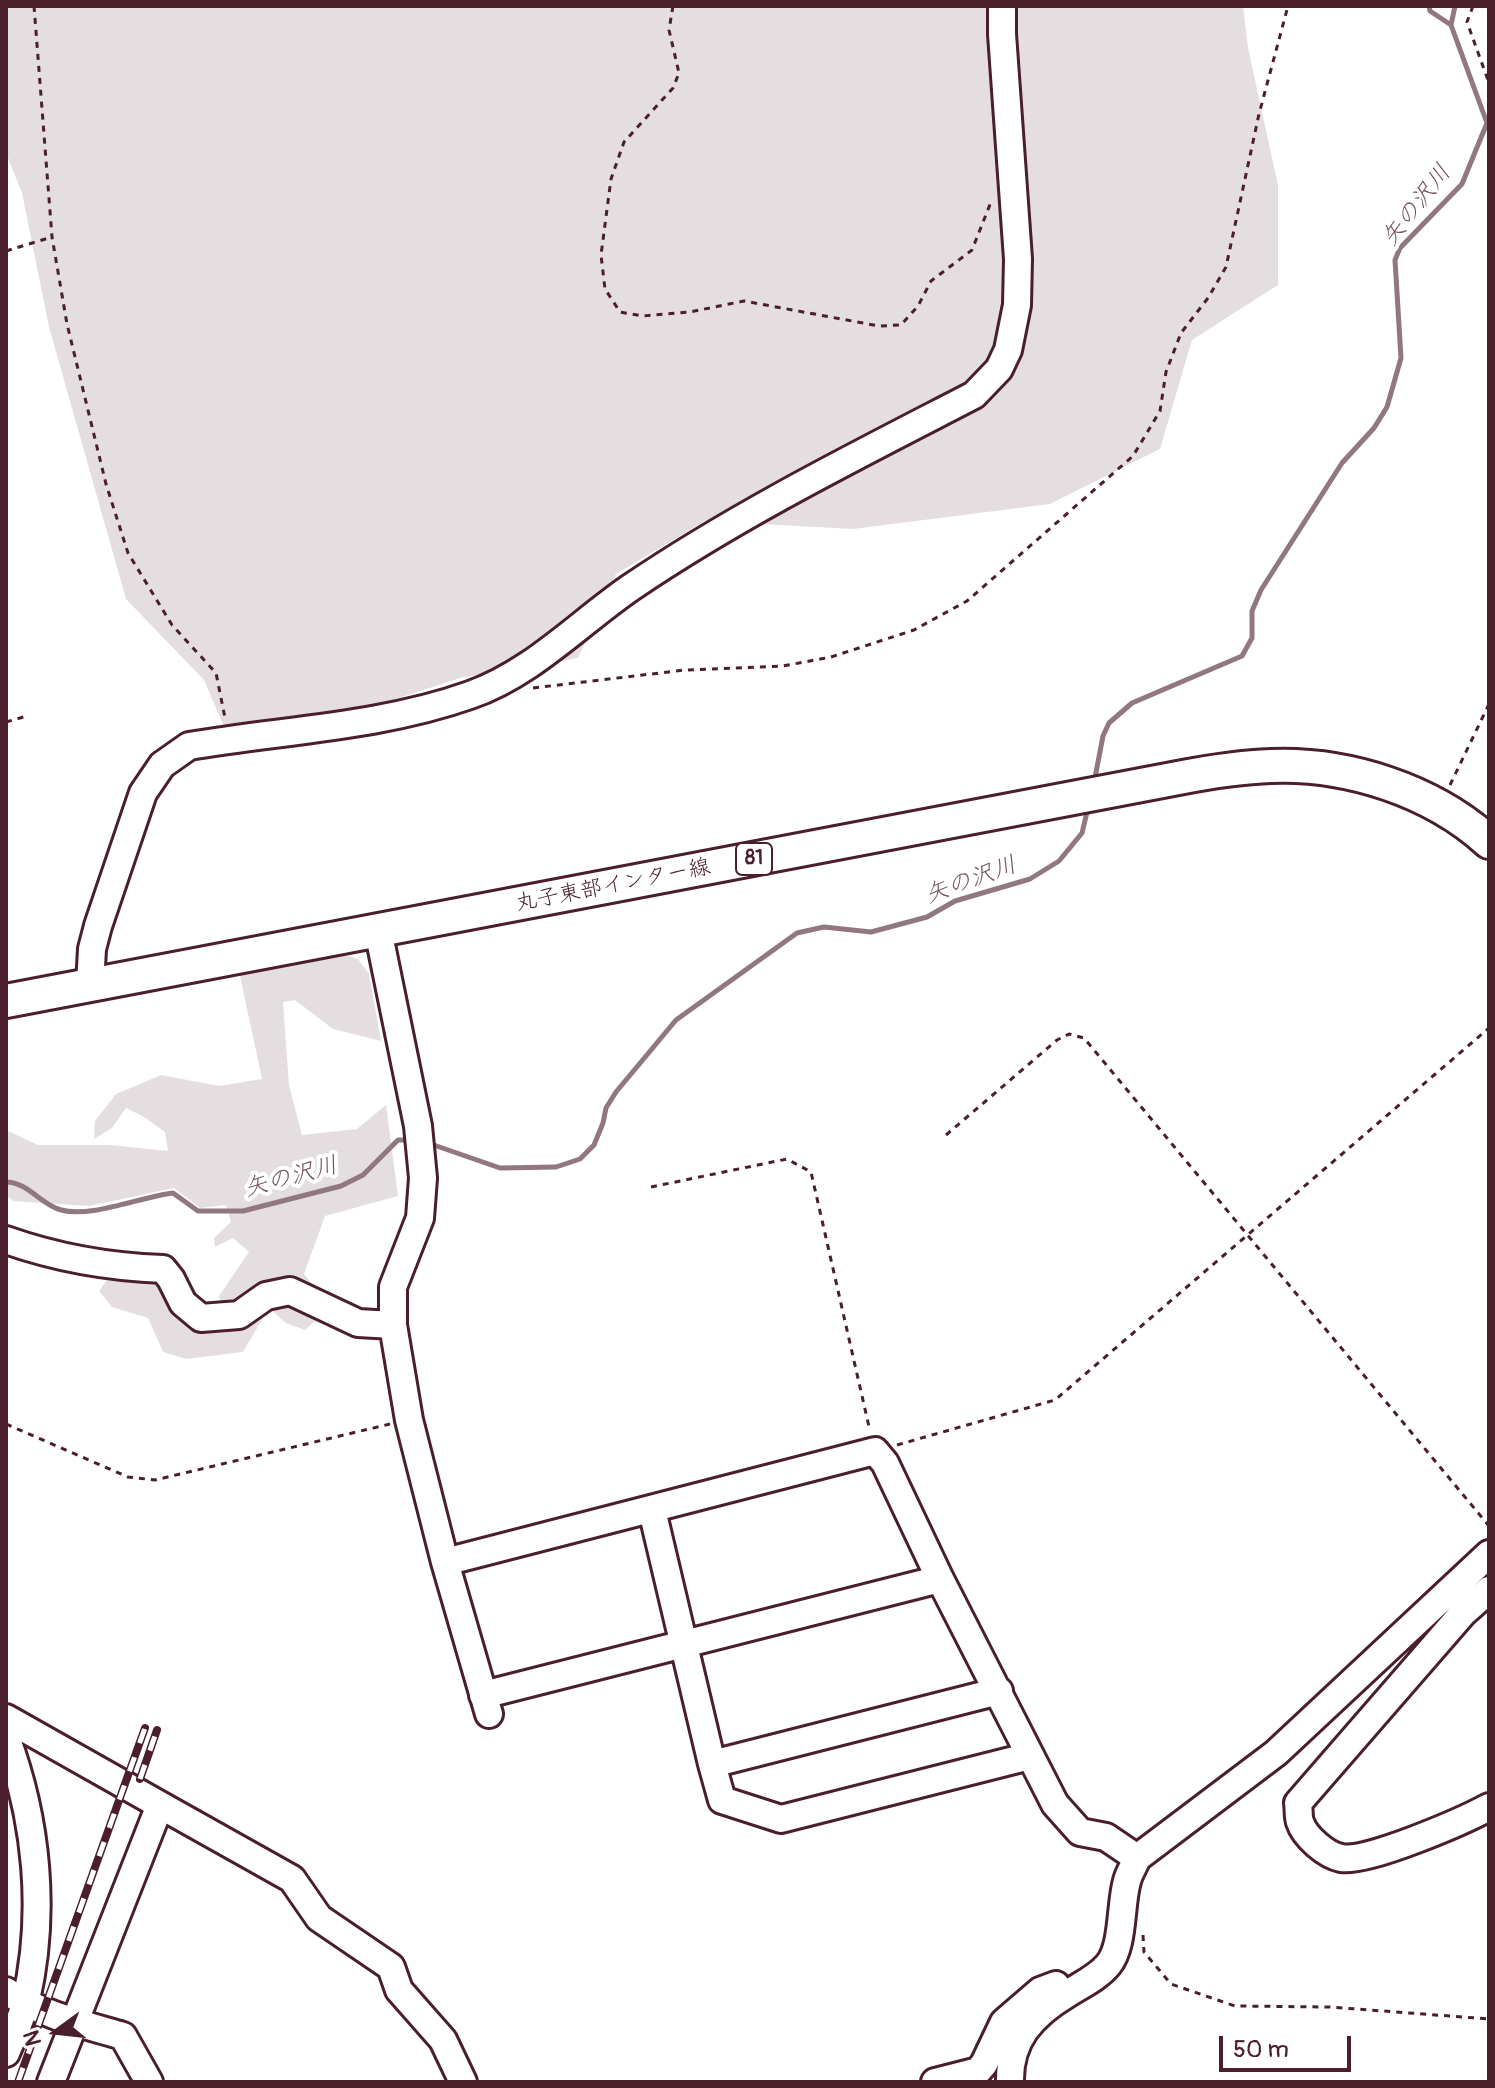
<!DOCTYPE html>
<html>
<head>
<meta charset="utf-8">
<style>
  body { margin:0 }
  #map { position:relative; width:1495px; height:2088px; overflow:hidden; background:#fff; font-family:Pangolin,sans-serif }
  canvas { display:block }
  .frame { position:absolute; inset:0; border:8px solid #4a1f2b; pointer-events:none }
  .north { position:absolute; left:16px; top:1992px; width:80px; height:80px; -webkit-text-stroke:6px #fff; paint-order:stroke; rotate:255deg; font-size:22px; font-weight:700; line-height:32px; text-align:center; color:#4a1f2b }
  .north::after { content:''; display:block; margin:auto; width:28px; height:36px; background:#4a1f2b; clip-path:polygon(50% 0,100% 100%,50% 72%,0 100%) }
  .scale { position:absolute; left:1219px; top:2036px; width:132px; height:36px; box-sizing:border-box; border:4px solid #4a1f2b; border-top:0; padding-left:10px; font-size:24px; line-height:28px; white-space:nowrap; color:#4a1f2b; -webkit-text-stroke:6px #fff; paint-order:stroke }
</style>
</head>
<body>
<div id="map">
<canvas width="1495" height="2088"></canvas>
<div class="frame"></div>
<div class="north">N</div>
<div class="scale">50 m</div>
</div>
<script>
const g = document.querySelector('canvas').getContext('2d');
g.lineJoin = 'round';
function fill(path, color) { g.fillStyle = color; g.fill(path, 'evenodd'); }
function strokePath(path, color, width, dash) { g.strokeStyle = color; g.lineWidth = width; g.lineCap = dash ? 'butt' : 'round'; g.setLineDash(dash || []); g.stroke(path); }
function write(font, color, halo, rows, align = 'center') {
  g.font = font + ' Pangolin,"Klee One",sans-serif'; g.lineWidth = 8; g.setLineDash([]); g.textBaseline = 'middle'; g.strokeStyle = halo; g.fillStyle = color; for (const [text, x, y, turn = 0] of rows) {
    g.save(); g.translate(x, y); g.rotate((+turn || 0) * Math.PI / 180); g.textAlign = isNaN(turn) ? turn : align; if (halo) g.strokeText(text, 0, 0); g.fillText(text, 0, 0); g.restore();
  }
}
fill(new Path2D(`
  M6 6H1243L1248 48 1278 185V285L1192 340 1160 449 1050 504 853 529 705 521 616 574 578 658 460 678 390 701 229 738 204 680 126 599 49 327 22 193 6 153Z
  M340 953 358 959 369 974 381 1041 333 1029 295 1000 283 1002 289 1085 302 1135 357 1129 386 1105 398 1196 325 1216 304 1274 331 1307 305 1330 286 1323 269 1308 243 1352 186 1359 163 1352 148 1318 112 1307 99 1291 110 1276 151 1277 203 1331 225 1315 219 1296 249 1252 233 1238 215 1247 214 1238 231 1222 226 1205 200 1208 174 1188 89 1206 13 1201 6 1195V1130L38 1145H110L168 1151 165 1132 144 1117 126 1108 112 1128 94 1139 95 1121 116 1094 161 1075 219 1086 262 1079 239 971Z`), '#e5dee0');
strokePath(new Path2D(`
  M1429 6 1430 11 1451 25
  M1094 783 1103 736 1109 723 1132 703 1242 656 1252 638V611L1261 590 1342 463 1374 428 1387 407 1401 358 1395 260 1400 248 1462 184 1487 123 1451 25 1455 6
  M428 1143 500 1168 556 1167 580 1159 594 1145 603 1123 606 1108 616 1092 676 1020 797 933 824 927 871 932 927 917 955 901 1030 879 1059 861 1082 833 1088 808
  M6 1182C28 1182 41 1205 61 1210 92 1218 140 1197 173 1193L198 1211H243L341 1186 363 1175 398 1140H411`), '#91787e', 5);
const minor = new Path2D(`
  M378 930 418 1126 423 1178 420 1218 393 1287V1325
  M90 985 92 949 98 926 143 793 162 765 189 746C282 730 380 727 470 695 531 674 578 624 630 588 739 514 858 455 974 395L999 369 1008 350 1017 305 1018 259 1002 34V6
  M6 1240C57 1258 109 1267 163 1269L171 1279 183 1303 201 1318 239 1315 266 1296 290 1291 358 1323 393 1325 409 1420 445 1562 489 1714
  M652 1510 712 1764
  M445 1562 875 1451 885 1463 940 1579 1055 1804 1080 1832 1106 1837 1137 1858
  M1489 1590 1463 1613 1298 1803C1299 1808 1298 1816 1300 1822 1305 1837 1326 1855 1341 1858 1367 1863 1463 1821 1489 1807
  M999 1691 712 1764 722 1800 781 1819 1030 1756
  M483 1695 940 1579
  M6 1718 160 1805
  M6 1737C37 1820 46 1913 26 2000 22 2018 13 2036 6 2053
  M6 1991C42 2015 82 2024 123 2036L149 2082
  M51 2082 160 1805 292 1879 319 1918 391 1967 399 1990 443 2040 463 2082
  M935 2082 978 2071 984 2064 1004 2022 1040 1991 1056 1985
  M1010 2082C1009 2040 1032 2015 1067 1994 1081 1985 1097 1978 1108 1965 1124 1946 1120 1905 1127 1881 1129 1873 1134 1866 1137 1858L1276 1753 1489 1554`);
const major = new Path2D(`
  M6 1001 1178 778C1209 772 1240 767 1271 766 1347 763 1432 790 1489 842`);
strokePath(minor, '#4a1f2b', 32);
strokePath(major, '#4a1f2b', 38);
strokePath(new Path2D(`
  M34 6 52 237 67 324 106 484 128 553 172 625 216 673 225 718
  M673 6 669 30 679 73 673 88 624 142 611 179 601 255 605 289 620 312 643 316 690 312 744 301 879 326 901 325 918 306 931 281 972 250 991 202
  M1473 6 1467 22 1489 83
  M6 251 52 237
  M533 688 685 670 783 666 831 657 914 630 967 601 1133 456 1160 411 1166 372 1181 333 1208 298 1226 267 1259 114 1288 6
  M6 722 27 716
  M1450 785 1489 704
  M946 1135 1057 1040 1069 1034 1084 1038 1489 1526
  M651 1187 787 1159 811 1172 870 1431
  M6 1424 128 1477 155 1480 390 1424
  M897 1445 1055 1400 1489 1028
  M1143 1935 1144 1952 1171 1984 1235 2006 1330 2007 1489 2019`), '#4a1f2b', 3, [6, 6]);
strokePath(minor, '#fff', 26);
strokePath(major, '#fff', 32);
const rail = new Path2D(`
  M140 1779 157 1730
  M18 2082 145 1728`);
strokePath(rail, '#4a1f2b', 8);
strokePath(rail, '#fff', 5, [15]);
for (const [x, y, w] of [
  [754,859,36]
]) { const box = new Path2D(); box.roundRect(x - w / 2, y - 16, w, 32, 6); g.fillStyle = '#fff'; g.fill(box); strokePath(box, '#4a1f2b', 2); }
write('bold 20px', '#4a1f2b', null, [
  ["81",754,859]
]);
write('22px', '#4a1f2b', '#fff', [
  ["丸子東部インター線",613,886,-11]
]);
write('italic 24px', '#74535c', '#fff', [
  ["矢の沢川",1417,206,-52],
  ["矢の沢川",971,881,-20],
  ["矢の沢川",291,1178,-15]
]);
</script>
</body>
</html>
